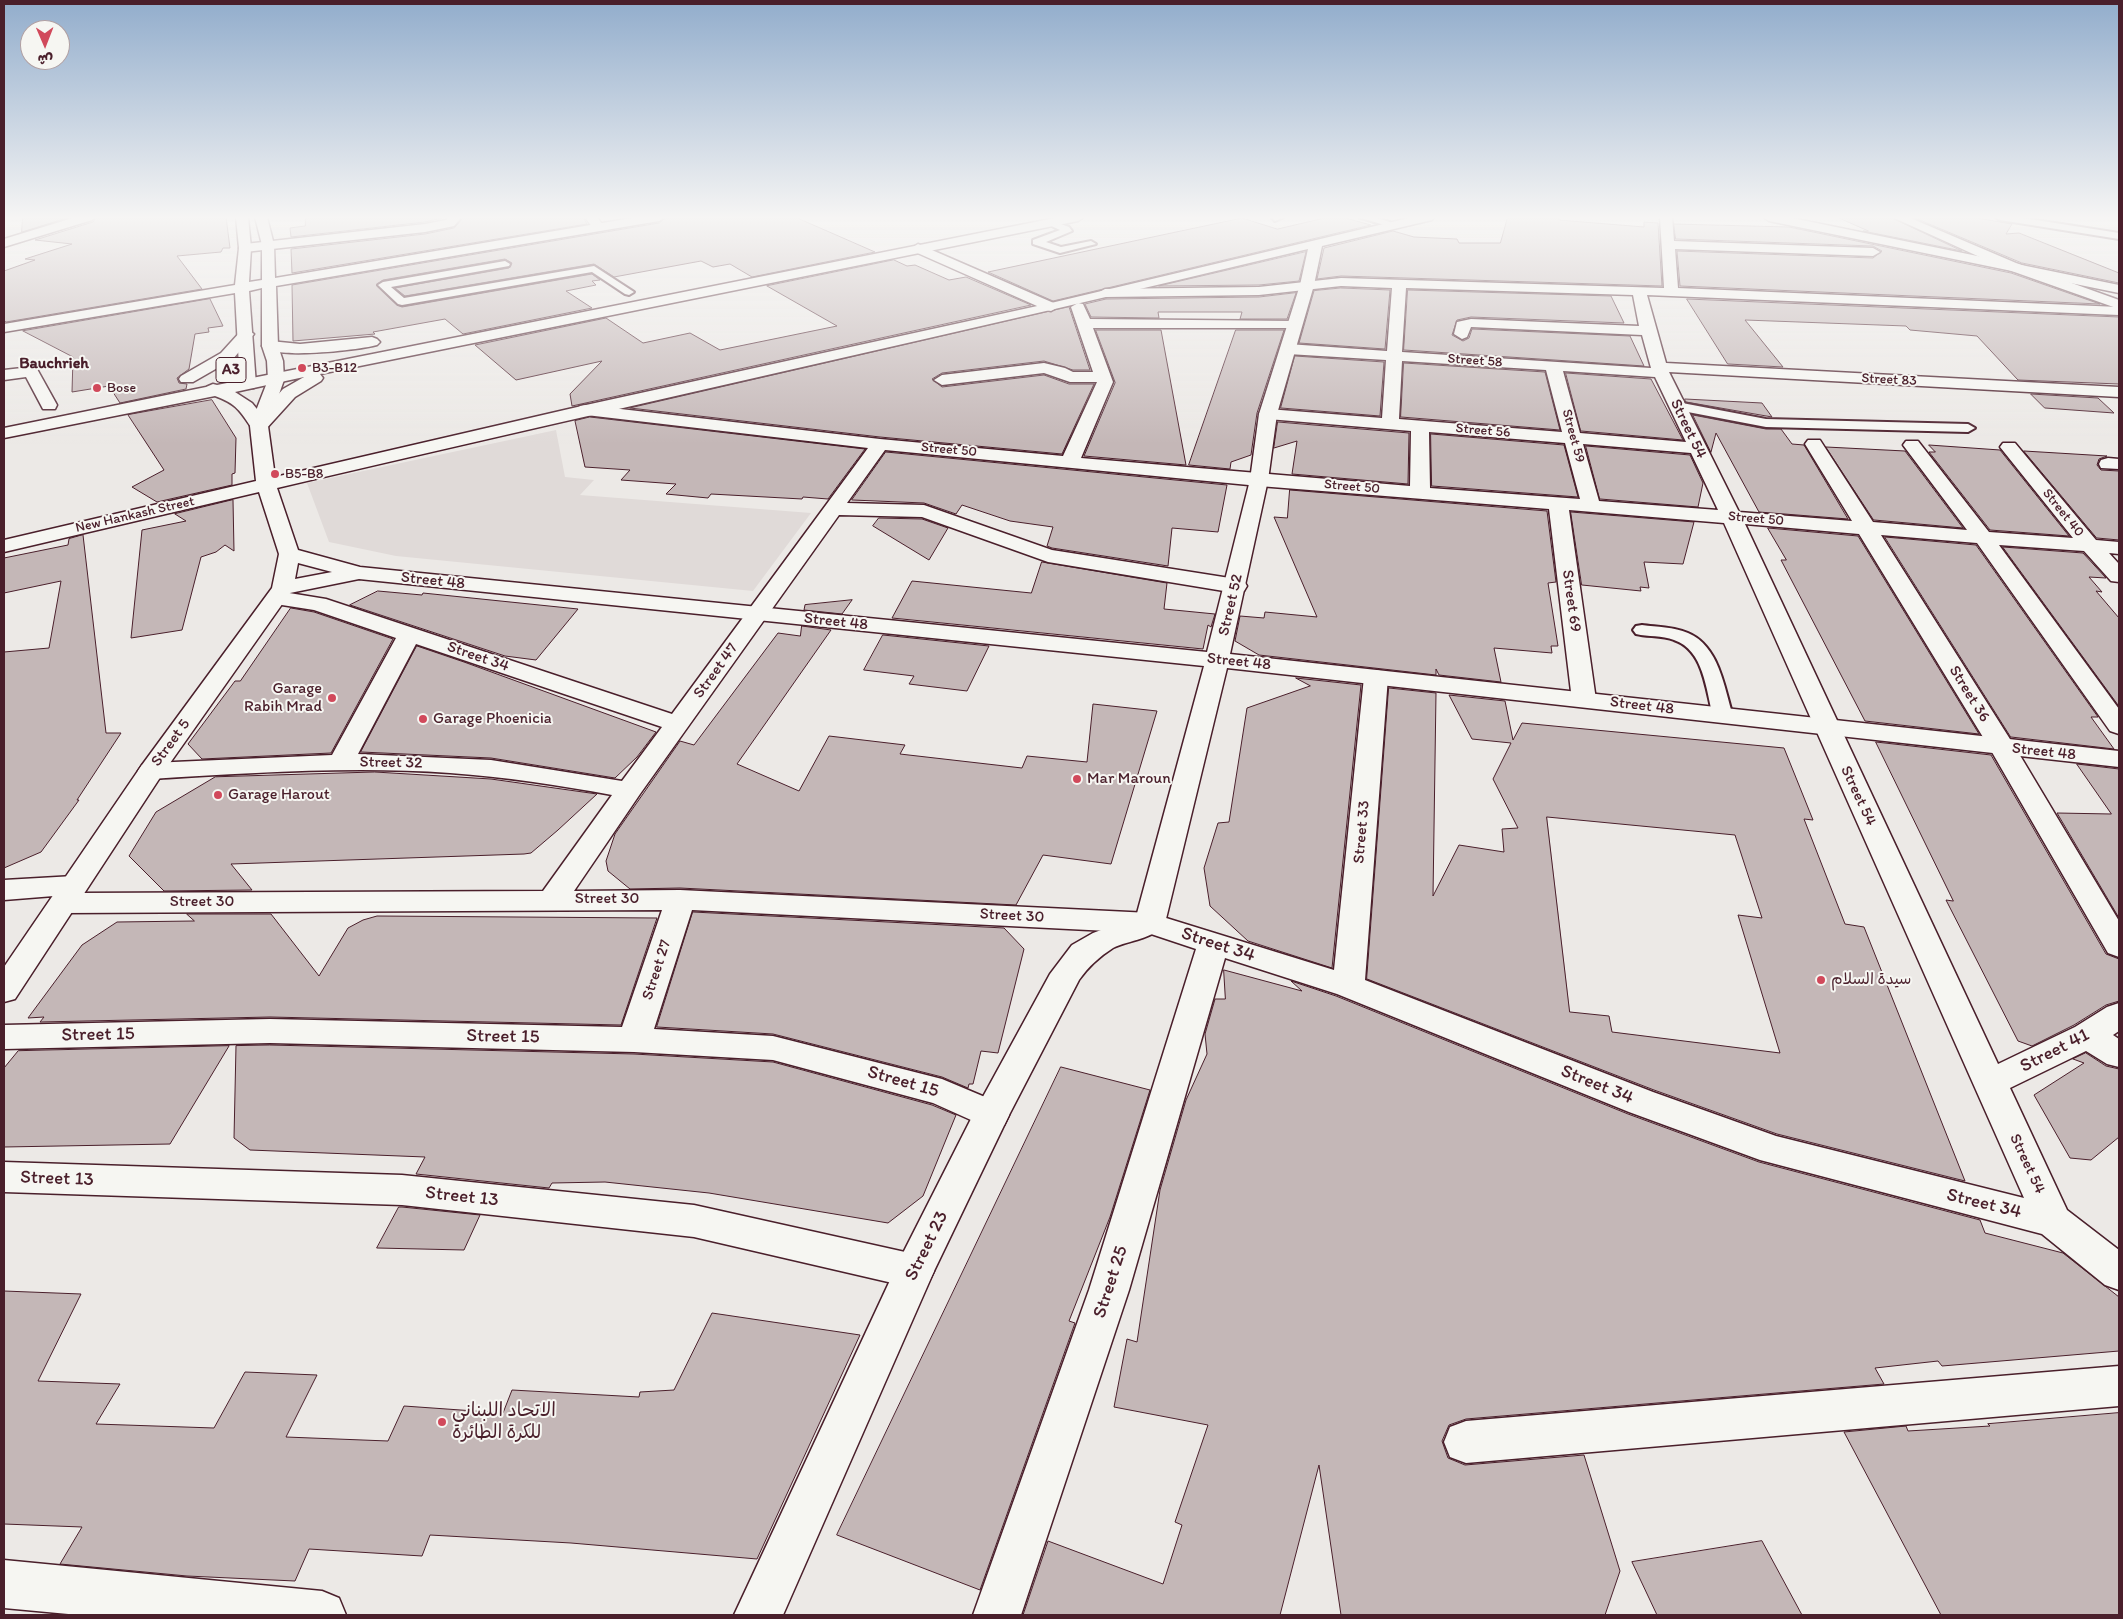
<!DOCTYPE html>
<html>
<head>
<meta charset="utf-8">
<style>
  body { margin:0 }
  #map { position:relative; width:2123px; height:1619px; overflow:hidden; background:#ece9e6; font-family:Itim,"Playpen Sans Arabic",sans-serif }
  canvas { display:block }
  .frame { position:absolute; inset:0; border:5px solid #4a1f2b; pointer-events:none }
  .north { position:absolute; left:20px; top:20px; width:50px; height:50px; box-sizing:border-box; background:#f6f6f2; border:1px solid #b1a0a2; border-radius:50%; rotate:179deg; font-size:14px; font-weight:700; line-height:20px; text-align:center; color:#4a1f2b }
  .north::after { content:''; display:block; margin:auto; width:18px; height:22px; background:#d1495b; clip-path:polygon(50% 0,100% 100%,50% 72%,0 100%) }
</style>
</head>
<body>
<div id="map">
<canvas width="2123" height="1619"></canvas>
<div class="frame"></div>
<div class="north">ش</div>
</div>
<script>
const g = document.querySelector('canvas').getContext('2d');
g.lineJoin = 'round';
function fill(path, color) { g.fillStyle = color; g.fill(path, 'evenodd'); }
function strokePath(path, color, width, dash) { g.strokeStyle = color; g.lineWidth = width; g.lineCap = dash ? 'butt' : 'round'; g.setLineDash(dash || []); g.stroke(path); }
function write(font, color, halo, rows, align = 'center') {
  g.font = font + ' Itim,"Playpen Sans Arabic",sans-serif'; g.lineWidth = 4; g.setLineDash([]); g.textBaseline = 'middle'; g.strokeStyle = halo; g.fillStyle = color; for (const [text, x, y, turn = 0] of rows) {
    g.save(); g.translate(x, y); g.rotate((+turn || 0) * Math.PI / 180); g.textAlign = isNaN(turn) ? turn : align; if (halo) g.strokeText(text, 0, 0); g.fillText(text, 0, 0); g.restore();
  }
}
fill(new Path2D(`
  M556 430 565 477 594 480 580 495 811 513 753 591 396 556 329 542 307 483Z`), '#e0dad8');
const building = new Path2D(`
  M23 217H70L22 232Z
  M96 217H226L230 248H223L221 252 177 256 202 289 6 322 4 320V271L35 260 25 259 72 244 35 240 93 222Z
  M306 217H446L425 222 291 237 290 228 305 226Z
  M464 217H583L587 224 292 273 291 249 425 234 454 228Z
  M667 217H795L875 252 752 277 730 264 713 267 701 261 614 277 594 264 405 296 395 288 509 268 512 263 505 259 383 280 376 285 397 305 402 307 592 274 600 280 592 281 596 285 566 291 592 308 463 334 445 319 373 332 375 334 293 341 292 285 659 223Z
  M1329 217H1342L1371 225 1053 301 988 272 1242 218 1277 229Z
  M1508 217H1559V220L1644 227V222L1658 223 1662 286 1341 276 1317 279 1324 248 1393 231 1414 237 1457 239 1459 243H1500Z
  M1837 217H1890L1962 251 1863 231H1868Z
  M1913 217H1971L2012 224 2006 234 2019 233 2119 273V283L2022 263Z
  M1674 224 1789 227 2011 273 2100 304 1680 286 1677 251 1873 258 1882 251 1873 246 1676 239Z
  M1306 252 1299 281 1259 285 1159 286Z
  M894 260 907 266 915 265 949 280 966 277 1031 305 572 406 570 394 602 361 516 380 475 345 606 318 643 343 690 333 720 350 837 326 767 286Z
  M1341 288 1390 290 1385 349 1299 343 1314 291Z
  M1408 290 1611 296 1624 323 1471 317 1457 320 1452 335 1463 341 1469 338 1472 329 1630 336 1644 366 1404 350Z
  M1296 293 1287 319H1240L1242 312H1158L1159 318 1091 317 1085 304 1106 299 1259 297Z
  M210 299 223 326 208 328 209 332 195 334 189 369 177 378 179 383 187 384 186 389 120 403 109 386 72 392 73 357 23 331Z
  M1687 299 2119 317V384L2018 380 1977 336 1910 330 1906 326 1745 320 1783 367 1728 364Z
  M1069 307 1090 370H1073L1044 361 942 373 932 379 942 387 1044 375 1069 384H1094L1062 454 880 437 630 408Z
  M1096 330H1161L1186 465 1084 456 1115 383Z
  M1236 330H1284L1257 413 1251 455 1231 462 1230 469 1189 465Z
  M1295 356 1384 362 1380 416 1281 408Z
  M1404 363 1545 372 1560 430 1401 417Z
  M1566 373 1651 379 1683 440 1581 431Z
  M2031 394 2098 398 2114 413 2045 408Z
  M1685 399 1762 403 1772 417 1686 402Z
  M212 400 236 438 235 473 232 474V485L157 502 132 487 164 470 128 415Z
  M1693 415 1766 429H1781L1792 444 1804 445 1848 519 1759 512 1716 433 1711 452Z
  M590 417 865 449 828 499 803 497 802 499 711 494 708 498 666 494 676 484 621 480 630 470 585 467 575 421Z
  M1278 422 1409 433 1408 484 1292 474 1297 441 1274 448Z
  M1431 434 1564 445 1578 497 1432 486Z
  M1929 445 2000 450 2069 536 1990 530 1929 452H1935Z
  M1586 446 1690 455 1703 483 1698 507 1600 499Z
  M1826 447 1905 451 1963 528 1874 520Z
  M2024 451 2107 456 2099 459 2097 465 2101 470 2119 471V540L2097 538Z
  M886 452 1227 485 1218 532 1172 528 1168 566 1052 548 1047 546 1053 527 1010 521 962 505 956 514 924 503 852 500Z
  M1290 490 1547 511 1556 582 1548 583 1558 646H1551L1552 653 1494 648 1501 682 1439 675 1436 669V675L1259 655 1235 641 1240 616 1264 618 1265 612 1317 617 1274 517 1287 518Z
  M233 500 234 551 225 545 216 552 201 557 182 630 131 638 142 530 186 521 175 514Z
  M1571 512 1694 522 1683 564 1644 562 1649 588 1640 587 1641 591 1582 585Z
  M879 518 922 519 948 528 929 560 873 526Z
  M1768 528 1858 536 1979 734 1865 721 1781 560H1786Z
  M83 535 106 733H121L77 800H79L41 852 4 868V652L49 648 61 581 4 593V558L68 545 69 539Z
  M1885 537 1976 545 2098 717H2091L2114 749 2011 737Z
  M2003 547 2083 553 2106 578 2089 577 2102 592 2096 591 2119 618V706Z
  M1042 562 1167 583 1164 609 1215 614 1211 627 1208 625 1203 649 892 618 912 581 1031 593Z
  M378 591 422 595 423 593 578 609 536 660 505 656 350 605Z
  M852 600 842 614 804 610 805 605Z
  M291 608 314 612 393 639 331 753 202 759 188 744 235 681H240Z
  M802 626 831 630 737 764 799 791 829 736 905 745 900 754 1022 768 1027 756 1087 762 1093 704 1157 711 1111 864 1043 855 1016 905 680 888 630 889 608 871 606 861 615 834 680 741 694 745 778 633 800 636Z
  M883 635 989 646 967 691 909 684 914 676 864 670Z
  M417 646 464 662 656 732 637 757 615 778 491 758 361 752Z
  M1296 678 1361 685 1332 968 1248 941 1210 906 1204 868 1218 823 1229 822 1247 708 1310 686Z
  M1389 688 1436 693 1433 896 1459 845 1504 852 1502 829 1518 828 1493 779 1511 743 1472 739 1449 695 1505 701 1513 740 1522 723 1784 748 1813 820 1804 819 1845 924 1864 927 1965 1181 1777 1134 1654 1090 1367 979ZM1547 817 1735 835 1762 918 1738 915 1780 1053 1612 1032 1609 1016 1570 1012Z
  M1876 742 1991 755 2106 954 2119 959V1001L2106 1005 2074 1025 2032 1046 2018 1041 1946 900 1953 901Z
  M2077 764 2119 769V918L2057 813 2111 814Z
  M375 772 491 779 597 794 558 830 531 853 524 854 231 864 252 890 164 891 129 856 156 812 215 777Z
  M693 912 1004 928 1024 949 998 1053 981 1051 973 1084H969L968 1088 942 1077 773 1034 657 1027Z
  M187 914H271L319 976 348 928 363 920 377 916 657 918 621 1025 270 1017 40 1022 44 1017 28 1018 82 945 117 922 194 921Z
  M1224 970 1302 991 1291 981 1336 996 1628 1114 1759 1162 1980 1220 1985 1233 2063 1253 2119 1297V1351L1942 1366 1938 1361 1875 1368 1884 1384 1466 1419 1449 1425 1442 1441 1448 1458 1465 1465 1584 1455 1620 1571 1605 1615H1341L1319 1465 1280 1615H1023L1048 1541 1163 1584 1182 1525 1175 1522 1208 1425 1114 1407 1127 1339 1137 1342 1160 1190 1186 1100 1207 1054 1205 1034 1215 999H1225Z
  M270 1045 634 1054 773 1062 932 1105 956 1115 923 1196 888 1223 709 1193 605 1182 552 1183 549 1188 416 1174 425 1157 250 1150 234 1138 236 1046Z
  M229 1046 170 1144 4 1147V1068L18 1051Z
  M2086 1053 2106 1066 2119 1069V1137L2091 1160 2070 1158 2034 1095 2084 1063 2073 1059Z
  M1061 1067 1150 1090 1110 1217 1069 1321 1075 1323 980 1590 837 1535Z
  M399 1207H402L480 1215 464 1250 377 1248Z
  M4 1291 81 1294 38 1381 120 1384 96 1424 214 1428 245 1372 317 1375 286 1437 388 1441 404 1406 503 1413 512 1390 639 1397 640 1392 674 1390 712 1313 860 1335 757 1559 571 1543 430 1535 422 1556 309 1549 295 1581 187 1576 60 1564 82 1527 4 1524Z
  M2119 1413V1615H1941L1844 1432 1906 1426 1908 1431 1990 1426 1988 1424Z
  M1762 1541 1802 1615H1657L1632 1562Z`);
fill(building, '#c4b7b7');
strokePath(building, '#4a1f2b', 1);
const service = new Path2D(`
  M1271 217H1285L1275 221Z
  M1358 217H1374L1399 225 1394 228Z
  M1995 217H2017L2119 233V239L2000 220Z
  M1050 220 1069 227 1072 231 1046 242 1061 247 1091 241 1096 244 1060 253 1033 244V240L1060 230 1045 223Z
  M505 261 510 264 509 266 391 287 404 298 594 266 634 292 629 295 625 294 592 272 402 305 398 304 378 285 383 282Z
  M1677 402 1766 419 1968 424 1975 428 1968 432 1766 427 1672 409 1670 406 1672 403Z
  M1642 625C1657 627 1674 627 1688 633 1719 646 1724 687 1733 716L1730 720H1716L1713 716C1706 690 1704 650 1674 640 1662 635 1648 637 1636 634L1633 630 1636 626Z`);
const minor = new Path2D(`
  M76 217H94L92 220 4 247V239Z
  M449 217H462L454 226 425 232 245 252 239 248 245 244 425 224 446 220Z
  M585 217H597L604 227 602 230H594Z
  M1660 217H1672L1674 241 1873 248 1880 252 1873 256 1675 249 1678 288 2119 307V315L1647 295 1666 363 2119 387V397L1669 372 1739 512 1852 521 1805 444 1808 440H1820L1873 522 1967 530 1903 445 1906 441H1918L1989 532 2073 538 2000 447 2003 443H2015L2096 540 2119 542V554L2109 553 2119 564V582L2111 581 2084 551 1999 545 2119 709V734L2110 731 1977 543 1881 535 2015 747 2119 921V957L2108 953 1989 747 1859 534 1745 524 1998 1064 2075 1027 2107 1007 2119 1003V1031L2113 1035 2119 1039V1067L2107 1064 2086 1051 2010 1088 2067 1210 2119 1250V1290L2105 1285 2042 1234 1760 1160 1629 1112 1337 994 1225 958 1129 1290 1021 1615H973L1089 1290 1196 949 1148 933 692 910 654 1029 773 1036 942 1079 1004 1105 1009 1115 1004 1125 991 1129 933 1103 773 1060 634 1052 270 1043 4 1049V1025L270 1019 622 1027 662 910 64 913 53 910 49 903 54 896 4 900V880L74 876 84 878 89 885 84 892 79 893 543 891 612 795C558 785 505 777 450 773 351 766 250 773 151 779L142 777 138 771 142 765 151 763 332 755 396 638 314 610 269 603 266 598 269 593 277 591 326 599 672 714 868 448 586 415 580 414 577 410 580 406 586 405 880 439 1063 456 1097 382H1070L1044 373 942 385 934 380 942 375 1044 363 1065 368 1073 372H1093L1071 307 1078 303 1083 304 1090 319 1295 321 1302 325 1300 328H1093L1113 382 1081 458 1410 486 1411 431 1268 419 1262 418 1259 414 1262 410 1268 409 1382 418 1386 360 1288 354 1280 349 1288 344 1387 351 1392 288 1341 286 1259 295 1105 297 1098 293 1105 289 1259 287 1341 278 1664 288ZM1406 288 1633 295 1639 326 1471 319 1457 322 1454 334 1462 339 1467 337 1471 327 1642 335 1651 368 1402 352ZM1402 361 1546 370 1562 432 1399 419ZM1563 371 1655 377 1686 442 1580 433ZM1429 432 1565 443 1580 499 1430 488ZM1583 444 1691 453 1718 510 1599 501ZM885 450 1259 486 1549 509 1572 700 1575 705 1584 707 1593 705 1596 700 1569 510 1724 523 2024 1198 1776 1136 1653 1092 1365 980 1388 677 1385 672 1376 670 1367 672 1364 677 1334 970 1150 913 680 890 574 891 640 794 839 515 922 517 1048 562 1236 593 1244 591 1247 586 1244 581 1236 579 1052 550 924 505 847 503ZM416 644 662 727 622 781 491 760 358 754Z
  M1763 217H1787L2119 285V293L1769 221Z
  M918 244 1056 304 1058 307 1051 311 1046 310 913 251 912 248Z
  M31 367 37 369 57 405 55 409H43L26 377 4 380V370Z
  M2108 458 2119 459V469L2101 468 2099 464 2101 460Z
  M4 1162 402 1175 694 1205 914 1254 928 1259 934 1271 928 1283 914 1288 694 1237 402 1205 4 1192Z
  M2119 1366V1406L1466 1463 1450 1457 1444 1442 1450 1427 1466 1421Z`);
const tertiary = new Path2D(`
  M236 217H248L251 248 249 282 262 280V245L255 217H267L274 245 275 278 638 217H665L659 221 276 286 278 346 283 361 284 380 268 426 275 477 586 405 1051 303 1413 217H1434L1432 220 1322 246 1314 285 1277 414 1268 480 1230 654 2119 751V767L1227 668 1165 923C1155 939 1129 940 1113 948 1099 957 1089 966 1079 980L1009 1115 934 1271 783 1615H734L900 1259 973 1115 1050 974 1072 945 1093 933 1136 917 1204 666 359 579 290 593 163 773 15 999 4 1002V967L142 765 272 588 279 554 259 492 4 552V540L256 481 250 426 268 380 267 361 262 346V288L249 291 256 385 254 388H242L240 385 235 293 4 332V324L235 285 239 248ZM1308 249 1300 285 1259 414 1250 480 1207 652 360 567 298 550 277 488C620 407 965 332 1308 249ZM298 563 332 572 295 579Z
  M1892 217H1908L2016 263 2119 300V309L2006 269Z
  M4 1560 322 1591 339 1598 346 1615H79L4 1608Z`);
const trunk = new Path2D(`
  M1060 217H1084L1078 221 320 374 323 378 321 381 295 397 265 430H253C240 411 237 404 215 396L4 438V428L206 387 213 384 217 385ZM304 377 283 389 261 414 252 403 235 392Z
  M246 329 254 334 233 359 193 382H181L179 379 181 376 221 353 241 331Z
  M372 337 377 339 380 342 377 345C360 350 272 360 262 346L270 341 300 344Z`);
strokePath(service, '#4a1f2b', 4);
strokePath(minor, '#4a1f2b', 3);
strokePath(tertiary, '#4a1f2b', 3);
strokePath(trunk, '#4a1f2b', 3);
fill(service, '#f6f6f2');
fill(minor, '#f6f6f2');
fill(tertiary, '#f6f6f2');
fill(trunk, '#f6f6f2');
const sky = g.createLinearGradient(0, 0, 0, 444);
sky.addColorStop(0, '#92adcc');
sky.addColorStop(0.49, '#f6f5f4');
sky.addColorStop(1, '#f6f5f400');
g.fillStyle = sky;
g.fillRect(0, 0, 2123, 444);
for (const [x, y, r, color] of [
  [302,368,5,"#d1495b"],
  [97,388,5,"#d1495b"],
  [275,474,5,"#d1495b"],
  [332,698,5,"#d1495b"],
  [423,719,5,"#d1495b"],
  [1077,779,5,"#d1495b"],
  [218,795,5,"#d1495b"],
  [1821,980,5,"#d1495b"],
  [442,1422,5,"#d1495b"]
]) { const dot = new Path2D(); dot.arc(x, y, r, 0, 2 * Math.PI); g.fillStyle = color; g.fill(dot); strokePath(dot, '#f6f6f2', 2); }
write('14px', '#4a1f2b', '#f6f6f2', [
  ["Street 58",1475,361,4],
  ["Street 83",1889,380,3],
  ["Street 56",1483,431,5],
  ["Street 59",1573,436,75],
  ["Street 50",949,450,5],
  ["Street 50",1352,487,5],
  ["Street 40",2063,513,51],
  ["New Hankash Street",135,515,-13],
  ["Street 50",1756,519,5]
]);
write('14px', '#4a1f2b', '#f6f6f2', [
  ["B3-B12",312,368],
  ["Bose",107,388],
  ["B5-B8",285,474]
], 'left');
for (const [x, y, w] of [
  [231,370,30]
]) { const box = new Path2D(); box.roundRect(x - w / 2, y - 12.5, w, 25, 4); g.fillStyle = '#f6f6f2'; g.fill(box); strokePath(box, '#4a1f2b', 1); }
write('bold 15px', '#4a1f2b', null, [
  ["A3",231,370]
]);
write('bold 16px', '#4a1f2b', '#f6f6f2', [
  ["Bauchrieh",54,364]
]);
write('16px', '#4a1f2b', '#f6f6f2', [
  ["Street 54",1688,429,64],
  ["Street 48",433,581,6],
  ["Street 69",1571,601,82],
  ["Street 52",1231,605,-77],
  ["Street 48",836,622,6],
  ["Street 34",478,657,19],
  ["Street 48",1239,662,6],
  ["Street 47",716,671,-54],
  ["Street 36",1969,694,58],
  ["Street 48",1642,706,7],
  ["Street 5",171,743,-54],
  ["Street 48",2044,752,6],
  ["Street 32",391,763,1],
  ["Street 54",1858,796,65],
  ["Street 33",1362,832,-85],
  ["Street 30",607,899],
  ["Street 30",202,902],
  ["Street 30",1012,916,3],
  ["Street 27",657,970,-72],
  ["Street 54",2027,1164,65]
]);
write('16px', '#4a1f2b', '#f6f6f2', [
  ["Garage",322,689,"right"],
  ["Rabih Mrad",322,707,"right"],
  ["Garage Phoenicia",433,719],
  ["Mar Maroun",1087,779],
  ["Garage Harout",228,795],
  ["سيدة السلام",1831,980]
], 'left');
write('19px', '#4a1f2b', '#f6f6f2', [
  ["Street 34",1218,945,18],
  ["Street 15",98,1035,-1],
  ["Street 15",503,1037,1],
  ["Street 41",2055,1051,-27],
  ["Street 15",903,1082,16],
  ["Street 34",1597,1085,22],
  ["Street 13",57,1179,2],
  ["Street 13",462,1197,6],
  ["Street 34",1984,1204,14],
  ["Street 23",927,1246,-64],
  ["Street 25",1111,1282,-72]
]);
write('19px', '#4a1f2b', '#f6f6f2', [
  ["الاتحاد اللبناني",452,1411],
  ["للكرة الطائرة",452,1433]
], 'left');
</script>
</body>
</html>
